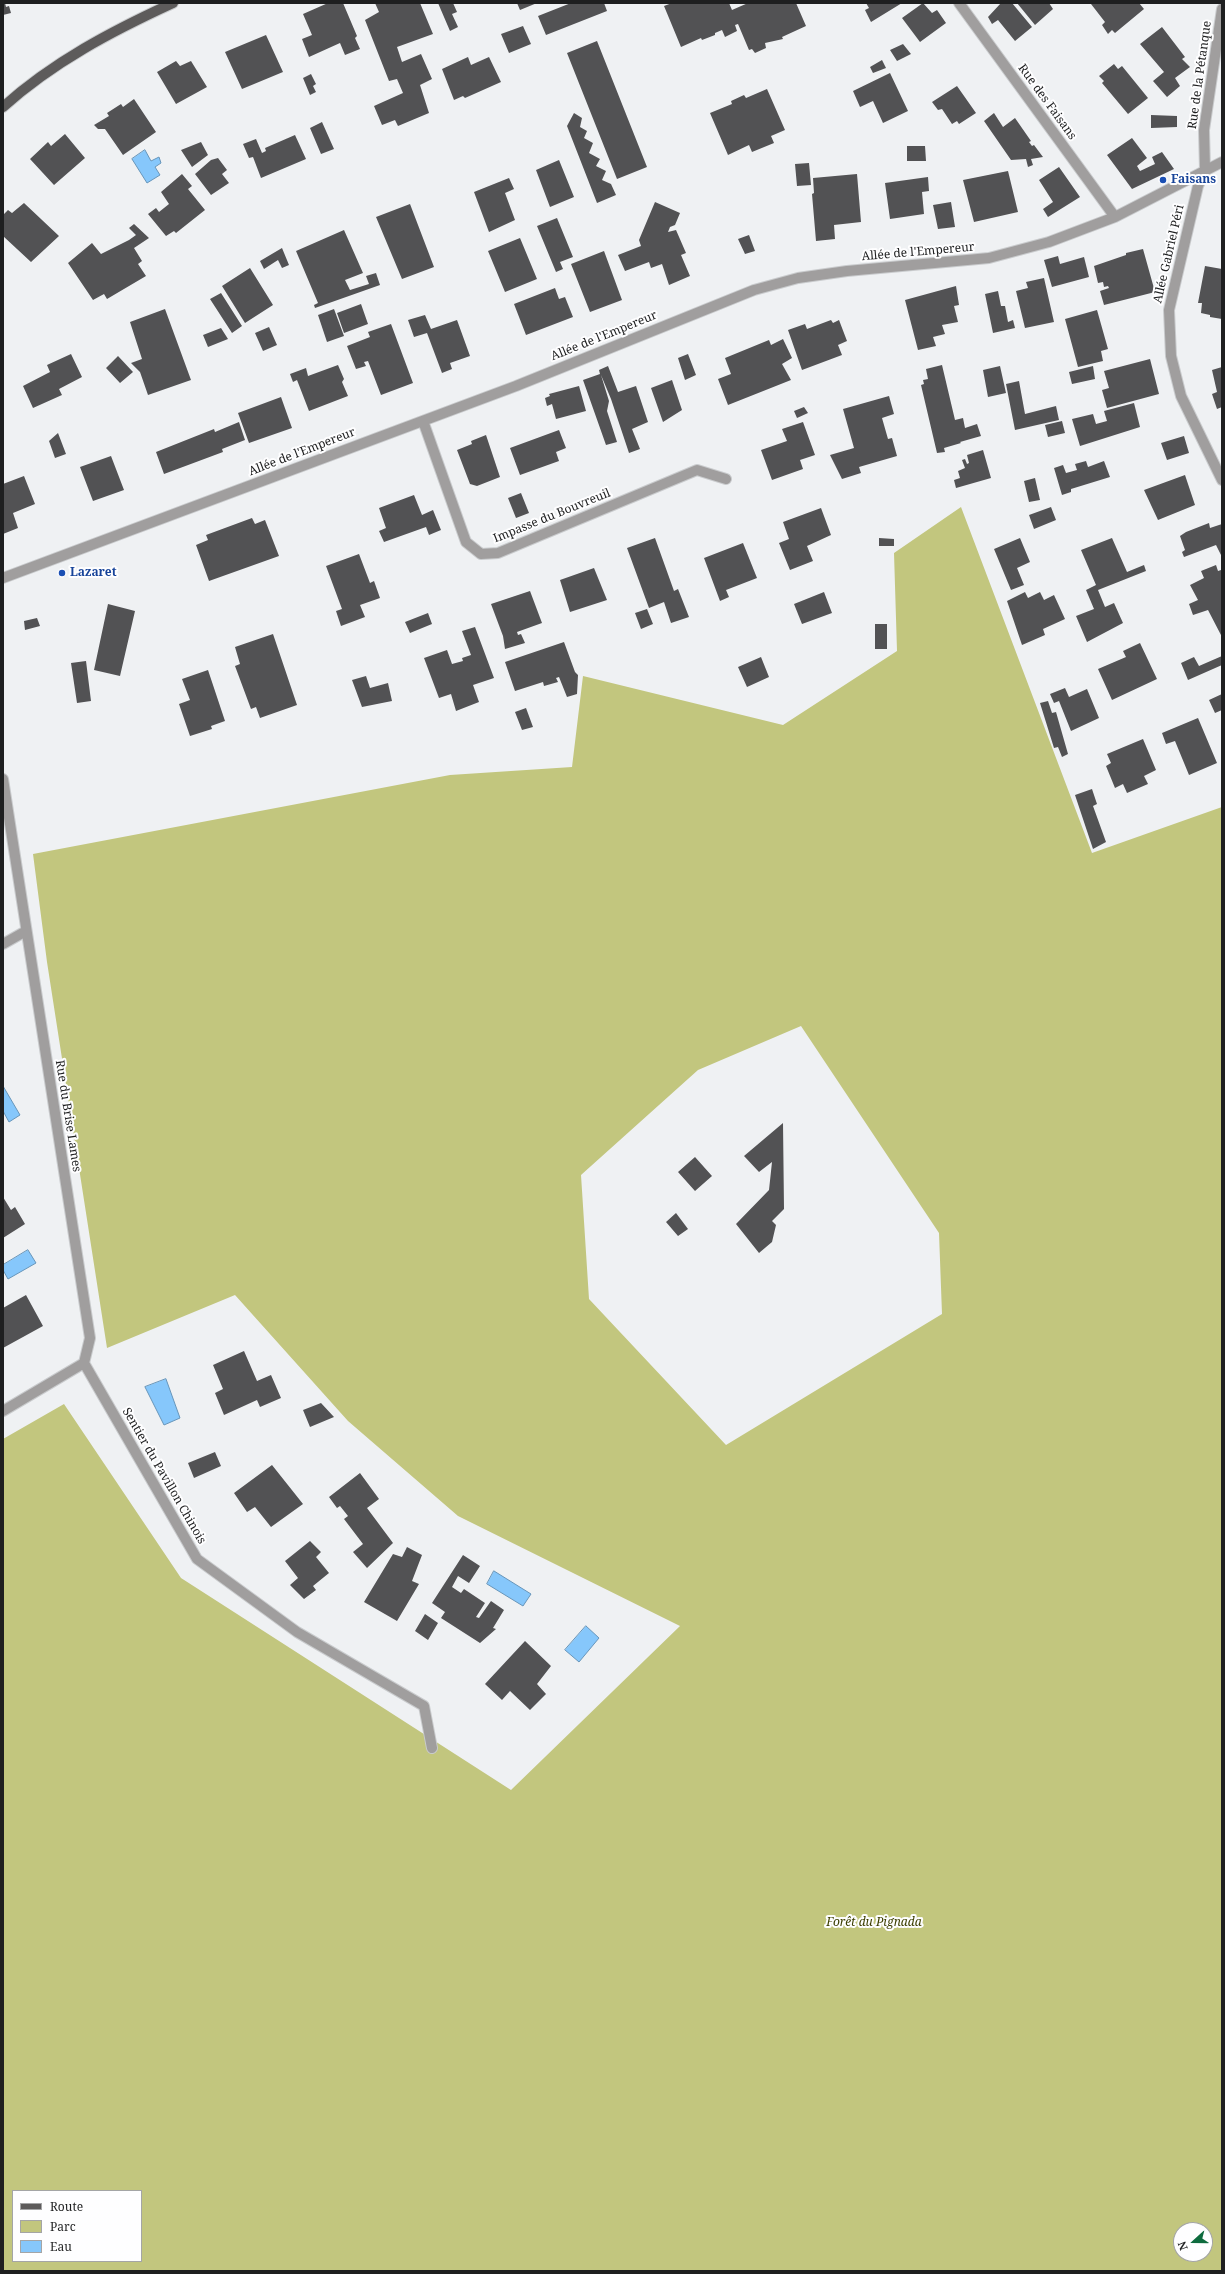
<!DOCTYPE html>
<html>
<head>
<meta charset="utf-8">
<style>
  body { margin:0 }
  #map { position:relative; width:1225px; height:2274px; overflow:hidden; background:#eff1f3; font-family:"Noto Serif",serif }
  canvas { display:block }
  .frame { position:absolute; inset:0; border:4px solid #1e1f20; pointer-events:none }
  .legend { position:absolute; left:12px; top:2190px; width:130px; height:72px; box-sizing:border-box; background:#fefeff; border:1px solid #a4a5a6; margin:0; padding:5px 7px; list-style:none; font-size:12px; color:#1e1f20 }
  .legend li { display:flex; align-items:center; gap:8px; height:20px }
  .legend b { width:20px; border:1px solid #a4a5a6 }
  .north { position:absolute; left:1173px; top:2222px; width:40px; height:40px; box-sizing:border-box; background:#fefeff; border:1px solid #a4a5a6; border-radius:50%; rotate:249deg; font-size:11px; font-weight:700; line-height:16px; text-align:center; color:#1e1f20 }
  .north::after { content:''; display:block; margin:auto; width:14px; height:18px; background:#0e6b3e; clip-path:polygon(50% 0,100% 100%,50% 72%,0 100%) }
</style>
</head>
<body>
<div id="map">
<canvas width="1225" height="2274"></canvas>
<div class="frame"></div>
<ul class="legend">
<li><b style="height:5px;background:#5d5b5b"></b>Route</li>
<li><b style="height:11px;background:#c2c67e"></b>Parc</li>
<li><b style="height:11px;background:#86c7fb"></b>Eau</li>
</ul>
<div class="north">N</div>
</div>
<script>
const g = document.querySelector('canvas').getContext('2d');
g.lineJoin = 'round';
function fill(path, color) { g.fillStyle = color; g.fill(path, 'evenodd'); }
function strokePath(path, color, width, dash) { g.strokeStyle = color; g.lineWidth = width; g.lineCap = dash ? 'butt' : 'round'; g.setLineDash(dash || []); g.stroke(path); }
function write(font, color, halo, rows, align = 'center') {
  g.font = font + ' "Noto Serif",serif'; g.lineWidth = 4; g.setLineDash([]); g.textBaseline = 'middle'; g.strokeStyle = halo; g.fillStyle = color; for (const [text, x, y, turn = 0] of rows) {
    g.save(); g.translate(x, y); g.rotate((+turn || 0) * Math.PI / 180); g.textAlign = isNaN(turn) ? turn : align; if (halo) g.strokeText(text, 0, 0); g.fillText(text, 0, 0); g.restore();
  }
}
fill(new Path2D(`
  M961 507 1092 853 1222 807V2271H3V1439L64 1404 181 1578 511 1790 680 1626 458 1516 348 1421 235 1295 107 1348 47 962 33 854 450 775 572 767 583 676 783 725 897 651 894 553ZM801 1026 939 1233 942 1314 726 1445 589 1299 581 1175 698 1070ZM13 2191H141V2261H13ZM1181 2230H1205V2254H1181Z`), '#c2c67e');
const water = new Path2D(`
  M145 150 151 161 159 157 161 163 155 167 160 175 147 183 132 159Z
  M3 1086 20 1115 9 1122 3 1111Z
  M28 1250 36 1263 8 1279 3 1270V1265Z
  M166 1379 180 1418 164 1425 145 1387Z
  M494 1571 531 1594 523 1606 487 1584Z
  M586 1626 599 1638 579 1662 565 1650Z`);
fill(water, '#86c7fb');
strokePath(water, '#6795b9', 1);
fill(new Path2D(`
  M3 3H5L6 7 9 6 11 13 3 15Z
  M328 3H343L357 36 355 38 360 49 345 55 340 43 309 57 302 39 312 35 303 14Z
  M375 3H420L433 34 397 47 402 62 421 54 432 79 420 85 429 113 398 126 395 120 382 125 374 106 403 93 397 79 389 81 365 20 379 12Z
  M438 3H453L457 12 452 14 458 27 450 31Z
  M517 3H537L520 10Z
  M571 3H604L607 11 546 35 538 16Z
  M672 3H729L732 10 748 3H796L806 26 782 37 783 39 765 43 766 48 755 53 752 49 749 50 738 24 735 25 737 31 725 37 722 30 715 33V35L702 40 701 38 681 47 664 6Z
  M866 3H902L871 22 865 10 869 8Z
  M923 3 932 13 937 10 946 23 920 42 902 18Z
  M1001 3H1012L1032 27 1015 41 998 20 992 24 988 17Z
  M1017 3H1049L1053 9 1035 25Z
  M1093 3H1139L1144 9 1115 33 1112 30 1108 34 1102 25 1105 22 1091 4Z
  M523 26 531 44 509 53 501 34Z
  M1162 27 1185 57 1182 59 1190 67 1175 78 1180 86 1167 97 1153 81 1164 72 1140 44Z
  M266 35 283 72 242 89 225 52Z
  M597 41 647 167 617 179 567 53Z
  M903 44 911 54 897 61 890 50Z
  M468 57 471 65 489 57 501 82 465 98 463 96 454 100 442 69Z
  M882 60 886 68 873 73 870 67Z
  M176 61 180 66 191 61 207 87 176 104 157 72Z
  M1114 64 1118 69 1122 66 1148 98 1128 114 1102 83 1104 81 1099 76Z
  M890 73 908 111 883 123 873 101 860 107 853 91Z
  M311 74 316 84 313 86 316 92 310 95 303 78Z
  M957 86 976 113 959 124 957 121 952 124 942 109 938 110 932 102Z
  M767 89 785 130 771 136 774 143 752 152 749 145 728 155 710 113 732 104 731 101 744 95 746 98Z
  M134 99 156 132 123 155 105 129H98L94 125 109 116 107 113 121 104 123 107Z
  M574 113 582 118 580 127 587 131 584 138 593 143 589 153 600 159 596 166 606 171 602 180 611 184 616 195 597 203 567 126Z
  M994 113 1003 127 1015 118 1031 141 1029 142 1032 146 1034 145 1043 157 1031 159 1033 165 1028 167 1026 159 1011 160 984 121Z
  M1151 115 1177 116V127L1151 128Z
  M322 122 334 149 321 154 310 128Z
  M65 134 85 158 54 185 30 159 48 142 51 146Z
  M295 135 306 159 261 178 253 157 249 158 243 144 256 139 262 153 266 151 265 148Z
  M1132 138 1147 158 1137 166 1140 171 1155 164 1152 157 1162 152 1174 169 1132 189 1107 155Z
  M201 142 208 155 192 167 181 150Z
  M907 146H925L926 161H907Z
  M218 158 227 170 222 174 229 183 211 195 195 174 211 160Z
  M559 160 574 197 550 207 536 170Z
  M809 163 811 185 797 186 795 164Z
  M1059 167 1080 197 1048 217 1043 209 1053 202 1039 180Z
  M1008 171 1018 212 974 222 963 180Z
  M182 174 192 186 188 189 205 210 176 233 174 231 166 236 148 214 156 208 159 212 169 204 161 192Z
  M857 174 861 222 834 225 835 239 816 241 812 194 814 193 813 178Z
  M928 177 929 191 922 192 924 214 890 219 885 183Z
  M509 178 514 189 505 193 515 220 489 232 474 192Z
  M655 202 680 213 675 225 670 227 668 232 676 230 686 253 681 255 690 276 669 285 662 264 651 268 649 262 625 271 618 255 641 246 639 240Z
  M951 202 955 227 938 229 933 205Z
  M24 203 59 236 31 262 3 236V215L8 210 12 213Z
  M410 204 434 267 402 279 376 217Z
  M557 218 573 257 560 262 563 269 556 272 537 226Z
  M134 224 149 238 134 248 142 261 138 264 146 276 107 299 104 294 93 300 68 263 92 243 101 254 129 240 136 235 129 228Z
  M344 230 363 273 345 280 350 290 369 284 366 276 376 273 380 285 315 308 314 305 318 303 296 251Z
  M749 235 755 251 745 254 738 239Z
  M520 238 537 279 505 292 488 251Z
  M282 248 289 265 282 268 278 260 264 269 260 261Z
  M1143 249 1155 292 1104 305 1100 291 1109 288 1108 286 1104 287 1103 282 1098 283 1094 266 1126 255V253Z
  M604 251 622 300 590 312 571 264Z
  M1058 256 1060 264 1084 257 1089 277 1052 287 1044 260Z
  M1205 266 1222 269V319L1210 317V315L1201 313 1202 303H1198Z
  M250 268 273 305 245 323 222 286Z
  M1044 278 1054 322 1025 328 1016 291 1028 288 1026 282Z
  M956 286 959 305 954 306 958 322 942 325 945 334 933 337 936 346 918 350 905 300Z
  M555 288 559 299 565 297 573 317 526 335 514 304Z
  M998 291 1001 306H1005L1008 322 1013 320 1015 328 993 333 985 294Z
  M221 293 242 326 232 333 210 299Z
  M361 304 368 324 344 333 337 313Z
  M165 309 191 380 148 395 140 372 131 363 142 359 130 322Z
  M334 309 344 336 327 342 318 315Z
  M1097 310 1108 349 1101 351 1103 361 1078 367 1065 319Z
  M425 315 431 329 457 320 470 356 450 363 452 369 442 373 427 333 414 337 408 320Z
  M831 320 833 323 839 320 847 341 838 345 842 355 802 370 788 330 805 324 807 329Z
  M391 324 413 383 381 395 368 361 364 362 366 366 356 369 347 346 370 337 368 332Z
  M269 327 277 345 263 351 255 333Z
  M221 328 228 339 208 347 203 335Z
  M783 339 792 358 782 364 791 380 728 405 718 379 731 374 725 358 769 340 771 345Z
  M71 354 82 377 59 389 62 395 33 408 23 386 50 372 47 365Z
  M688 354 696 375 685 380 678 358Z
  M118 356 133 372 120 383 106 368Z
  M1150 359 1159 394 1107 408 1102 390 1109 388 1104 371Z
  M338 365 344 379 342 382 348 396 309 411 297 380 293 382 290 374 306 368 308 376Z
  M942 365 955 420 963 418 965 428 977 424 981 436 960 442 961 443 944 448 945 452 937 453 921 385 924 384 923 380 928 379 926 369Z
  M608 366 618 392 636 386 648 422 632 429 640 449 629 453 611 399 601 375 609 401 607 411 617 442 606 445 583 380 600 374 599 370Z
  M1000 366 1006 393 988 397 983 370Z
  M1093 366 1095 379 1072 384 1069 372Z
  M1222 367V407L1217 409 1212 394 1217 392 1212 370Z
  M672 380 682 410 663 422 651 388Z
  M1019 381 1025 414 1056 406 1059 420 1015 430 1006 384Z
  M579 386 586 411 556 419 552 404 547 406 545 398 550 396 549 394Z
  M889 396 894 414 882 418 888 439 892 438 897 456 859 467 861 473 842 479 830 455 854 448 843 409Z
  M281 397 292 428 249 443 238 413Z
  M1134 403 1140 427 1080 446 1072 419 1093 414 1096 424 1107 421 1104 411Z
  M804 407 808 413 797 418 794 411Z
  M1062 421 1065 433 1048 437 1045 425Z
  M239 422 245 440 222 449 223 452 164 474 156 452 214 429 215 432Z
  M803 422 815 455 800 460 803 469 772 480 761 450 787 441 782 429Z
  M559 430 566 448 556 452 559 461 520 475 510 448Z
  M58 433 66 454 55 458 49 441Z
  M486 435 500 477 477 486 470 484 457 450 472 444 471 441Z
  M1184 436 1189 453 1167 460 1161 443Z
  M983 450 991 478 956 488 954 480 960 478 958 471 965 468 962 460 965 459 967 464 969 463 967 455Z
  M111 456 124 490 93 501 80 467Z
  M1086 461 1088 467 1104 461 1110 477 1071 489V492L1062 495 1054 468 1063 465 1066 473 1077 470 1075 464Z
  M1185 475 1195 505 1158 520 1144 490Z
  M24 476 35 504 13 513 18 528 3 534V484Z
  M1035 478 1040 500 1029 502 1024 481Z
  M521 493 529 513 516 518 508 498Z
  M414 495 422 515 433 510 441 530 429 535 426 527 384 542 379 531 386 528 379 508Z
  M1051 507 1056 520 1034 529 1029 515Z
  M821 508 831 535 807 546 813 561 790 570 779 543 789 539 783 522Z
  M252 518 255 524 265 520 279 556 209 581 196 545 208 540 206 535Z
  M1209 523 1210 528 1222 524V557L1216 545 1184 557 1182 552 1185 550 1180 536 1186 532Z
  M655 538 674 591 678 589 689 617 671 623 664 602 649 608 627 548Z
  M879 538 894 539V546H879Z
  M1020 538 1030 562 1017 568 1024 585 1011 590 994 549Z
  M1112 538 1127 572 1144 565 1146 571 1098 590 1105 607 1114 603 1123 623 1087 642 1076 616 1094 609 1086 590 1096 585 1081 550Z
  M743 543 757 578 726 590 729 597 720 601 704 558Z
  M359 554 370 583 374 581 380 598 360 605 365 617 341 626 336 611 342 609 326 566Z
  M1216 565 1218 571 1221 570 1222 573V637L1208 610 1193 615 1189 604 1198 600 1190 585 1204 578 1201 571Z
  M594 568 607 600 570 612 560 580Z
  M530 591 542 623 517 632 518 635 521 634 525 643 505 649 503 636 491 604Z
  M824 592 832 613 802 624 794 604Z
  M1025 592 1028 598 1040 592 1044 600 1054 595 1065 619 1043 629 1045 635 1022 645 1007 601Z
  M108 604 135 611 120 676 94 670Z
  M647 609 653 624 641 629 635 613Z
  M428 613 432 624 410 633 405 622Z
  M37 618 40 626 25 630 24 621Z
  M875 624H887V649H875Z
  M475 627 494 678 473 685 479 702 456 711 451 694 439 698 424 658 447 650 452 664 463 661 462 658 471 655 462 631Z
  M273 634 297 705 260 718 256 707 251 709 235 666 240 664 235 647Z
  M564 642 575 672 578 675 577 694 567 697 559 677 556 678 558 682 544 686 543 682 515 691 505 662Z
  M1140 643 1157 679 1112 700 1098 669 1126 657 1123 651Z
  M1222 656V665L1188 680 1181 663 1194 657 1199 666Z
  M761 657 769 677 747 687 738 667Z
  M86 661 91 701 77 703 71 663Z
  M208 670 225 721 211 726 212 729 190 736 179 704 190 700 182 679Z
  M366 676 370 688 388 683 392 701 362 707 352 680Z
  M1065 688 1069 697 1087 689 1099 718 1071 731 1059 701 1054 703 1050 694Z
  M1222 694V710L1215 713 1209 700Z
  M1048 701 1052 713 1056 712 1068 754 1062 757 1058 747 1054 748 1040 703Z
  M526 708 533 727 522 730 515 712Z
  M1198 718 1217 763 1189 775 1175 741 1166 744 1162 733Z
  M1143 739 1156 770 1144 776 1148 784 1127 793 1123 784 1115 788 1106 766 1111 763 1107 754Z
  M1092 789 1097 804 1093 806 1106 842 1093 849 1075 795Z
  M783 1123 784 1209 772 1221 776 1225 772 1242 759 1253 736 1224 769 1190 772 1162 759 1172 744 1156Z
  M695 1157 712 1176 695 1191 678 1172Z
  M3 1197 11 1210 15 1207 25 1224 3 1238Z
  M676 1213 688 1229 678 1236 666 1222Z
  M26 1295 43 1326 3 1348V1308Z
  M244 1351 257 1381 271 1375 281 1398 260 1407 257 1400 224 1415 215 1393 223 1389 213 1365Z
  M321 1403 334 1417 310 1427 303 1410Z
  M215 1452 221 1466 194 1478 188 1463Z
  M272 1465 303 1504 271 1527 255 1507 247 1512 234 1493Z
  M360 1473 379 1499 367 1508 393 1543 367 1568 353 1552 363 1544 344 1519 348 1516 340 1506 337 1508 329 1497Z
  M310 1541 321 1552 316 1557 329 1573 313 1586 316 1590 304 1599 290 1585 298 1578 285 1561Z
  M407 1547 422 1555 412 1581 419 1584 397 1621 364 1602 393 1554 402 1557Z
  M463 1555 480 1566 469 1583 458 1576 452 1587 461 1593 464 1589 485 1603 476 1617 479 1618 491 1601 504 1610 493 1628 496 1629 480 1643 441 1618 445 1612 432 1603Z
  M425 1614 438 1623 428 1640 415 1631Z
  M525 1641 551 1666 537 1684 546 1694 530 1710 510 1691 502 1700 485 1684Z`), '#525254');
const minor = new Path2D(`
  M959 3 1115 217
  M1222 9 1204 130 1205 170 1198 186 1169 310 1171 356 1181 396 1222 480
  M423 421 466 542 481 554 498 553 697 470 726 479
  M3 578 516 386 754 290 798 278 847 271 989 258 1049 242 1115 217 1222 162
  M3 779 90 1338 84 1363 3 1411
  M3 944 26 931
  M84 1363 197 1559 297 1632 424 1706 432 1748`);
const major = new Path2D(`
  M3 107C53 62 112 31 173 3`);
strokePath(minor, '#c9cbcd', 12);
strokePath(major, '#c9cbcd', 12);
strokePath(minor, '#a09e9e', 10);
strokePath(major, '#5d5b5b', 10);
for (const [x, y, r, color] of [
  [1163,180,4,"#1a4fb4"],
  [62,573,4,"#1a4fb4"]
]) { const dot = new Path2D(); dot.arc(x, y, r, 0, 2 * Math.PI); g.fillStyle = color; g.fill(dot); strokePath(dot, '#fefeff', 1.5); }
write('12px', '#1e1f20', '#fefeff', [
  ["Rue de la Pétanque",1200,75,-82],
  ["Rue des Faisans",1047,102,54],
  ["Allée de l'Empereur",918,252,-5],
  ["Allée Gabriel Péri",1169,254,-77],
  ["Allée de l'Empereur",604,336,-22],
  ["Allée de l'Empereur",302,452,-21],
  ["Impasse du Bouvreuil",552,516,-22],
  ["Rue du Brise Lames",68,1116,81],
  ["Sentier du Pavillon Chinois",164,1476,60]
]);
write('bold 12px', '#164399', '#fefeff', [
  ["Faisans",1171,180],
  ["Lazaret",70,573]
], 'left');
write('italic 12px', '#3c3e00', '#fefeff', [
  ["Forêt du Pignada",874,1923]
]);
</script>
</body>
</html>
